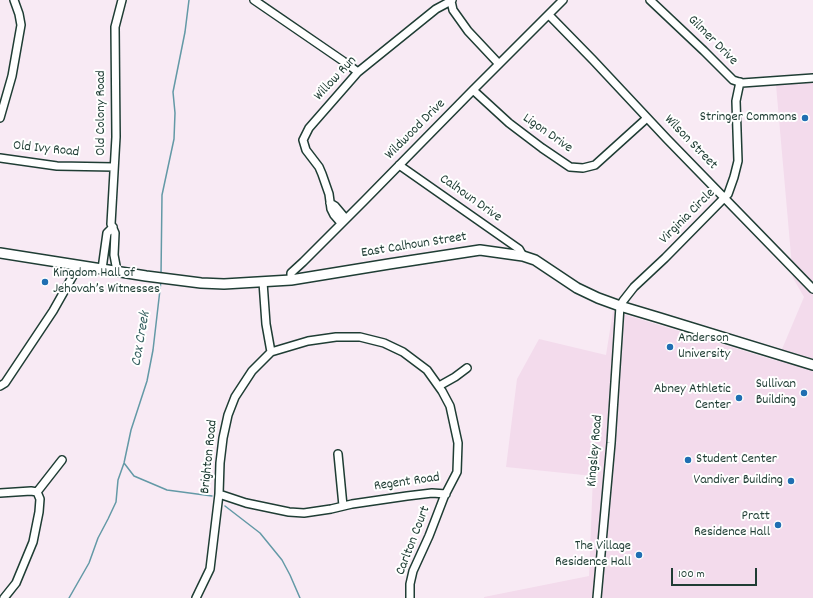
<!DOCTYPE html>
<html>
<head>
<meta charset="utf-8">
<style>
  body { margin:0 }
  #map { position:relative; width:813px; height:598px; overflow:hidden; background:#f8eaf4; font-family:Dekko,sans-serif }
  canvas { display:block }
  .scale { position:absolute; left:671px; top:568px; width:86px; height:18px; box-sizing:border-box; border:2px solid #1f3d34; border-top:0; padding-left:5px; font-size:12px; line-height:14px; white-space:nowrap; color:#1f3d34; -webkit-text-stroke:3px #fff; paint-order:stroke }
</style>
</head>
<body>
<div id="map">
<canvas width="813" height="598"></canvas>
<div class="scale">100 m</div>
</div>
<script>
const g = document.querySelector('canvas').getContext('2d');
g.lineJoin = 'round';
function fill(path, color) { g.fillStyle = color; g.fill(path, 'evenodd'); }
function strokePath(path, color, width, dash) { g.strokeStyle = color; g.lineWidth = width; g.lineCap = dash ? 'butt' : 'round'; g.setLineDash(dash || []); g.stroke(path); }
function write(font, color, halo, rows, align = 'center') {
  g.font = font + ' Dekko,sans-serif'; g.lineWidth = 4; g.setLineDash([]); g.textBaseline = 'middle'; g.strokeStyle = halo; g.fillStyle = color; for (const [text, x, y, turn = 0] of rows) {
    g.save(); g.translate(x, y); g.rotate((+turn || 0) * Math.PI / 180); g.textAlign = isNaN(turn) ? turn : align; if (halo) g.strokeText(text, 0, 0); g.fillText(text, 0, 0); g.restore();
  }
}
fill(new Path2D(`
  M813 82V598H484V597L589 576 593 476 506 467 517 379 539 339 606 355 613 311 777 361 804 297 793 278 776 85Z`), '#f3dbec');
strokePath(new Path2D(`
  M161 275 162 195 174 139 175 113 173 92 185 32 189 0
  M124 463 134 476 167 490 212 496
  M225 506 260 533 282 560 290 575 300 598
  M69 598 89 563 98 538 108 519 116 502 118 480 124 463 131 430 147 381 153 350 161 281`), '#6399a6', 1.5);
const minor = new Path2D(`
  M254 0 343 61 358 72
  M452 0 451 1 453 10 468 31 499 64
  M650 0 704 51 733 80 742 83 813 78
  M549 15 593 60 667 139 813 289
  M473 90 509 123 542 148 570 167 583 168 595 165 647 118
  M0 118 12 76 21 25 19 14 14 0
  M0 158 57 166 114 167
  M399 165 519 249 523 256
  M330 203 335 206 346 219
  M341 223 334 215 331 209 329 194 322 174 319 167 306 150 303 140 309 128 358 72 436 9 451 1
  M102 269 107 233 113 227
  M117 271 114 255 115 233 111 224 116 137 115 27 122 0
  M291 280V273L303 262 364 201 473 90 563 0
  M271 352 308 341 336 337H360L384 343 403 352 427 370 442 391 450 406 458 443 457 472 444 497 429 536 413 571 410 584V598
  M0 386 5 383 53 311 79 265
  M439 386 455 377 467 368
  M338 454 343 506
  M0 493 31 491 37 492 62 460
  M219 494 246 503 289 512 304 513 331 509 352 504 407 496 432 493 446 494
  M4 598 16 583 33 542 39 512 40 499 37 492
  M196 598 210 569 219 494 220 463 223 438 228 415 235 397 252 371 271 352 266 324 263 282
  M597 598 611 443 620 306 623 301 634 287 665 258 728 194 734 177 738 161 736 101 740 82`);
const tertiary = new Path2D(`
  M0 253 146 276 201 283 224 284 291 280 389 264 480 250 523 256 535 260 577 288 598 298 620 306 660 318 813 365`);
strokePath(minor, '#1f3d34', 10);
strokePath(tertiary, '#1f3d34', 12);
strokePath(minor, '#fff', 7);
strokePath(tertiary, '#fff', 9);
for (const [x, y, r, color] of [
  [805,118,4,"#1f6fb2"],
  [45,282,4,"#1f6fb2"],
  [670,347,4,"#1f6fb2"],
  [804,393,4,"#1f6fb2"],
  [739,398,4,"#1f6fb2"],
  [688,460,4,"#1f6fb2"],
  [791,481,4,"#1f6fb2"],
  [778,525,4,"#1f6fb2"],
  [639,555,4,"#1f6fb2"]
]) { const dot = new Path2D(); dot.arc(x, y, r, 0, 2 * Math.PI); g.fillStyle = color; g.fill(dot); strokePath(dot, '#fff', 1.5); }
write('14px', '#1f3d34', '#fff', [
  ["Gilmer Drive",712,41,45],
  ["Willow Run",336,79,-47],
  ["Old Colony Road",102,113,-90],
  ["Wildwood Drive",416,130,-45],
  ["Ligon Drive",547,134,35],
  ["Wilson Street",690,143,46],
  ["Old Ivy Road",46,150,6],
  ["Calhoun Drive",470,199,35],
  ["Virginia Circle",688,217,-45],
  ["East Calhoun Street",414,246,-9],
  ["Kingsley Road",596,451,-85],
  ["Brighton Road",210,457,-84],
  ["Regent Road",407,483,-8],
  ["Carlton Court",414,541,-69]
]);
write('14px', '#1f3d34', '#fff', [
  ["Stringer Commons",797,118],
  ["Kingdom Hall of",53,274,"left"],
  ["Jehovah’s Witnesses",53,290,"left"],
  ["Anderson",678,339,"left"],
  ["University",678,355,"left"],
  ["Sullivan",796,385],
  ["Building",796,401],
  ["Abney Athletic",731,390],
  ["Center",731,406],
  ["Student Center",696,460,"left"],
  ["Vandiver Building",783,481],
  ["Pratt",770,517],
  ["Residence Hall",770,533],
  ["The Village",631,547],
  ["Residence Hall",631,563]
], 'right');
write('italic 15px', '#3b6464', '#fff', [
  ["Cox Creek",142,339,-80]
]);
</script>
</body>
</html>
